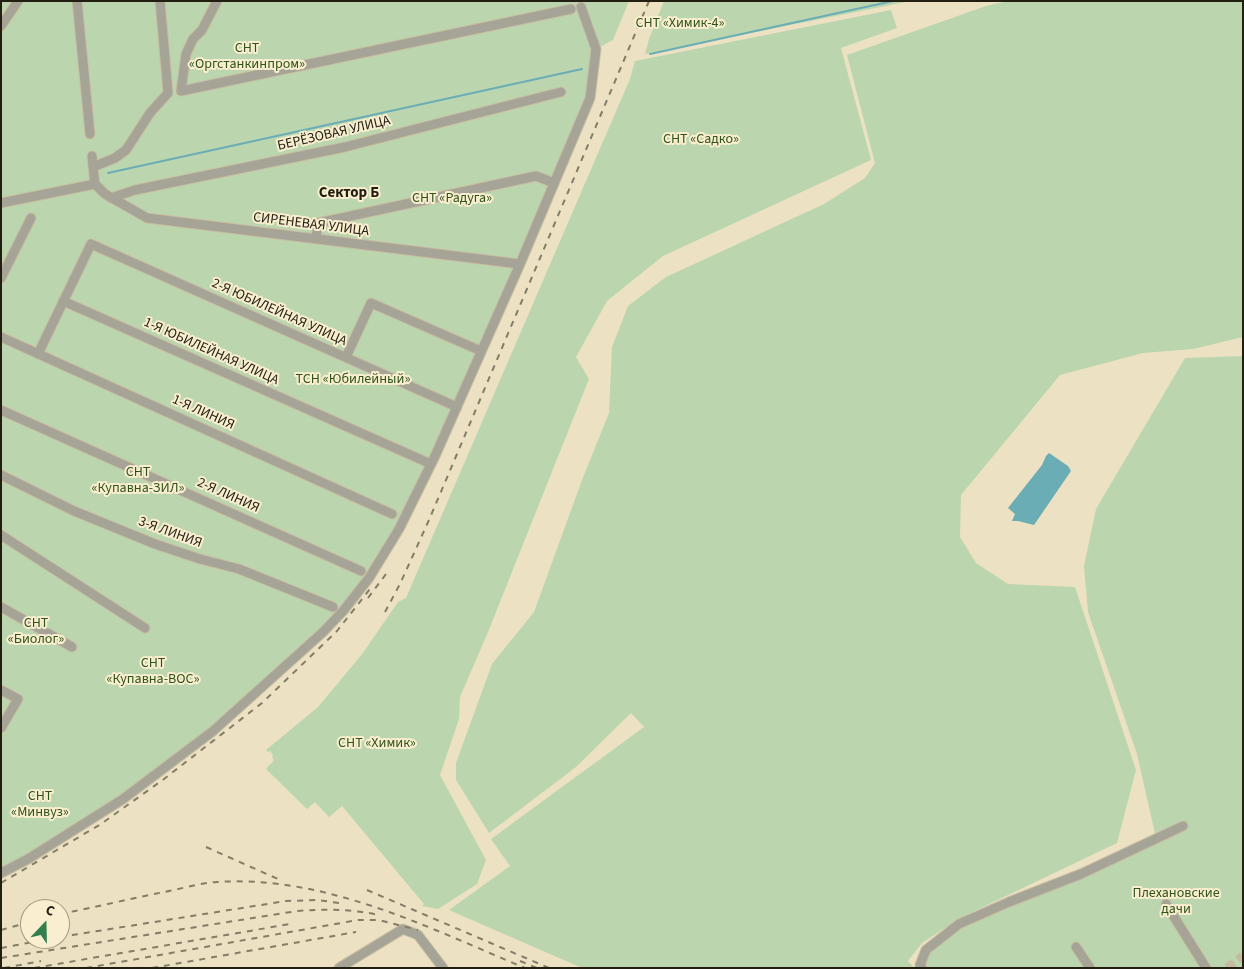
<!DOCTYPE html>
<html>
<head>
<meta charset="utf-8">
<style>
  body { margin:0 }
  #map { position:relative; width:1244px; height:969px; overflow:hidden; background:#ece1c2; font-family:"Source Sans 3",sans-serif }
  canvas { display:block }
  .frame { position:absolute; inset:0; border:2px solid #221e12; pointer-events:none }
  .north { position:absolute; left:20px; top:899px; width:50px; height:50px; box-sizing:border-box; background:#f9eecf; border:1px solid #a39b83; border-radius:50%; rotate:21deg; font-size:14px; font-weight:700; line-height:20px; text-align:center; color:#221e12 }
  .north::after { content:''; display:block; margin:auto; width:18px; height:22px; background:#337f4e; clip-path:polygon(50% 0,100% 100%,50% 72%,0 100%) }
</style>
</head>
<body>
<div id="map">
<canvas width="1244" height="969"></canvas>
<div class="frame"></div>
<div class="north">С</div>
</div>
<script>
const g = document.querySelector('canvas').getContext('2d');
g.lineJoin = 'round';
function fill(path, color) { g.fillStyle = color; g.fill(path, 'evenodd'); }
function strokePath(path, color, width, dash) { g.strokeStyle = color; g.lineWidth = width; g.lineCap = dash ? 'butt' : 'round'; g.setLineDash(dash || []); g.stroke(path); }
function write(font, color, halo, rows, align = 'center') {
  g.font = font + ' "Source Sans 3",sans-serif'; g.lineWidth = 4; g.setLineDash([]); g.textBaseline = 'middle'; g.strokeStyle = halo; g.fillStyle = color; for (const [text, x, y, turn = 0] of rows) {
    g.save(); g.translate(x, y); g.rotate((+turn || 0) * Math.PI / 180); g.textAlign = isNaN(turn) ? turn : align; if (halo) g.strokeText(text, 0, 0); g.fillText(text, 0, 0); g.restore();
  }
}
fill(new Path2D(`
  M1 1H629L613 40 596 49 590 98 399 529 343 611 213 731 123 799 1 873Z
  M664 1H911L645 54 649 39Z
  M1008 1H1243V337L1193 349 1143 353 1060 375 961 495 960 537 976 563 1008 584 1075 587 1136 770 1117 843 960 918 922 943 908 961 914 968H582L449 910 510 866 491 839 644 727 631 713 576 767 489 833 456 780V763L492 664 534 612 582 480 609 413 612 347 628 306 666 277 824 204 865 178 875 163 847 55 986 6Z
  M891 10 897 28 841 48 871 160 663 256 607 301 576 357 589 379 488 632 460 697 459 719 440 775 486 860 477 884 438 909 422 906 424 904 342 806 329 817 315 802 307 809 266 769 274 760 272 757 273 755 270 751 268 752 266 750 318 707 363 653 398 602 406 598 630 79 635 61Z
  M1243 356V968H922L926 950 959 924 1156 838 1137 754 1088 612 1084 566 1096 509 1185 358Z`), '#bbd6af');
fill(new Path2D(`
  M1049 453 1068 466 1071 471 1034 525 1018 521H1012L1015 514 1008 508 1042 465 1046 456Z`), '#6badb5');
strokePath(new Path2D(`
  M650 54 893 1
  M108 173 582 69`), '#6badb5', 2);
strokePath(new Path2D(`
  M1227 968 1243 956`), '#c4ba9f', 9, [9, 4.5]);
const minor = new Path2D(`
  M77 1 90 134
  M217 1 202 30 193 39 186 54 181 91 571 9
  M1 26 18 1
  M92 156 93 167
  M95 184 93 167 115 158 126 150 150 113 168 93 160 1
  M111 198 135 190 345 147 561 92
  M1 203 95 184 105 194 147 218 520 264
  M316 239 318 223 536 176 554 183
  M1 278 31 218
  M63 301 431 464
  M1 337 392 514
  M38 354 91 244 457 407
  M346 357 371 303 481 351
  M1 410 361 571
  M1 475 74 511 155 544 200 559 239 569 333 607
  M1 535 145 628
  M1 607 72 647
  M1 690 18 699 1 728
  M1 873 28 859 123 799 213 731 323 632 343 611 369 578 399 529 435 456 520 264 590 98 596 49 581 7
  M1166 904 1206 968
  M1076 947 1090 968
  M339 968 403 929 418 935 443 968
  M922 968 920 965 926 950 959 924 1009 902 1081 874 1183 826`);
strokePath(minor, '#c8bea2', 11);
strokePath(minor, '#a6a496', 9);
strokePath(new Path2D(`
  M368 598 386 574
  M385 612 400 584 429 520 649 1
  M206 847 278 879
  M1 883 101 824 164 779 231 727 262 703 337 631 370 589
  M367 890 549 968
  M60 914C95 907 130 899 164 892 181 889 199 883 217 882 325 875 427 927 525 968
  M1 930 30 922
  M60 937 286 901 318 900 339 903
  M1 948 49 939
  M1 958 297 911C325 909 351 909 379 915
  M520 961 537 968
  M4 968 41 961
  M34 968 290 924
  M86 968 358 920H379L418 930
  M152 968 356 932`), '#847c67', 2, [6, 6]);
write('14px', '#2f5419', '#f9eecf', [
  ["СНТ «Химик-4»",680,24],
  ["СНТ",247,49],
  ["«Оргстанкинпром»",247,65],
  ["СНТ «Садко»",701,140],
  ["СНТ «Радуга»",452,199],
  ["ТСН «Юбилейный»",353,380],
  ["СНТ",138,473],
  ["«Купавна-ЗИЛ»",138,489],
  ["СНТ",36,624],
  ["«Биолог»",36,640],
  ["СНТ",153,664],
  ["«Купавна-ВОС»",153,680],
  ["СНТ «Химик»",377,744],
  ["СНТ",40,797],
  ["«Минвуз»",40,813],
  ["Плехановские",1176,894],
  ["дачи",1176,910]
]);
write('14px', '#221e12', '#f9eecf', [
  ["БЕРЁЗОВАЯ УЛИЦА",334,134,-13],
  ["СИРЕНЕВАЯ УЛИЦА",311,225,7],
  ["2-Я ЮБИЛЕЙНАЯ УЛИЦА",279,313,24],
  ["1-Я ЮБИЛЕЙНАЯ УЛИЦА",211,352,24],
  ["1-Я ЛИНИЯ",203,413,24],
  ["2-Я ЛИНИЯ",228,496,24],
  ["3-Я ЛИНИЯ",170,533,20]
]);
write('bold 15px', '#221e12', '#f9eecf', [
  ["Сектор Б",349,194]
]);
</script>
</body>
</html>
